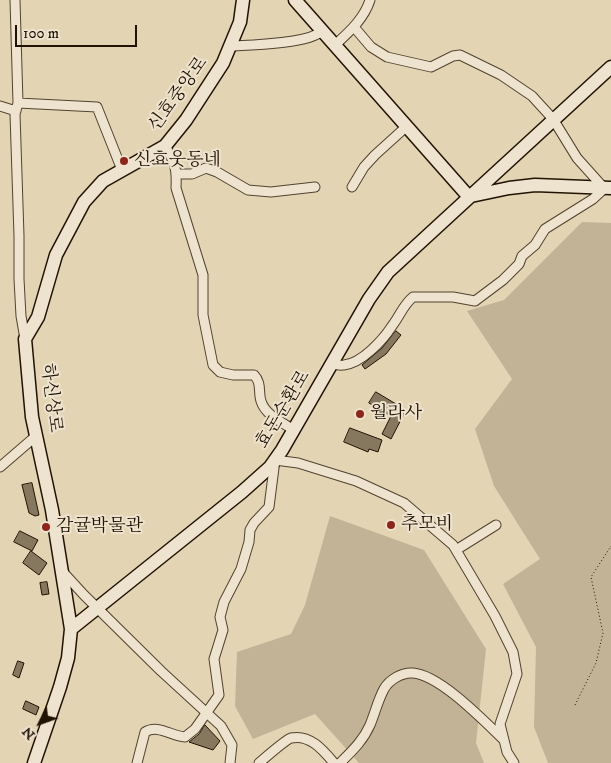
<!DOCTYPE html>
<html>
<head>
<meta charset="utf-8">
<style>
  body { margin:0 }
  #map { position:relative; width:611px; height:763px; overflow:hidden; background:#e3d4b4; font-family:"IM FELL DW Pica",serif }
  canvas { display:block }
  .north { position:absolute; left:15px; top:698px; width:50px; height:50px; -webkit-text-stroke:4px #ede3ce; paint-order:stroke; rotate:228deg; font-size:14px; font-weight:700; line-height:20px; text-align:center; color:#211303 }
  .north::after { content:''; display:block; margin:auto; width:18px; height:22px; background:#211303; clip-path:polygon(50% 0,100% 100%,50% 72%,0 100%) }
  .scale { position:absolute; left:15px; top:25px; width:122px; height:22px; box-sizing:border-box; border:2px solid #211303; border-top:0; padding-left:6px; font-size:15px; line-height:18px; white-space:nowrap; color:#211303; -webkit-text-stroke:4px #ede3ce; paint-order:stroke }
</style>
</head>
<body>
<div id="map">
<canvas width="611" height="763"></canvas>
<div class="north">N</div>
<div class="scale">100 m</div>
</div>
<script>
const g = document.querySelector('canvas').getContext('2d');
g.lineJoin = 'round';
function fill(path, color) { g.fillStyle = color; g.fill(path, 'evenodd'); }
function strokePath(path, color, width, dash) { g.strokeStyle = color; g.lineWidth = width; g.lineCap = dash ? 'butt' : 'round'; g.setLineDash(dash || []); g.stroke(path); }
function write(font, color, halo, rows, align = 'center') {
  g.font = font + ' "IM FELL DW Pica","Noto Serif KR",serif'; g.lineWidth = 4; g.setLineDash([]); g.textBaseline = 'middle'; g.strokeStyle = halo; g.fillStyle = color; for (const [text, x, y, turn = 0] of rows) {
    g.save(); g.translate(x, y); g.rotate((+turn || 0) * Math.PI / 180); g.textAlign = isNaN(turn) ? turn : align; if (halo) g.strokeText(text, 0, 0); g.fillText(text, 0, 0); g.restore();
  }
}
fill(new Path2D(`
  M582 222 611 223V763H548L534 727 536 647 503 584 540 559 494 486 475 429 512 379 467 311 504 300Z
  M330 516 424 550 486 649 476 743 484 763H359L315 714 253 739 235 706 237 652 291 634 305 605Z`), '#c2b396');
const building = new Path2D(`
  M396 331 401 335 386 354 365 369 362 365 382 348Z
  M376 392 406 410 391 439 382 434 391 416 369 403Z
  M350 428 382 440 378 452 369 449 368 452 344 442Z
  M32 483 39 515 35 516 29 513 22 485Z
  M20 531 38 540 32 551 14 542Z
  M31 551 47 563 39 575 23 563Z
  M47 582 49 594 42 595 40 583Z
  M18 661 24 663 19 678 13 675Z
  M26 701 39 707 36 715 23 709Z
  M205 725 220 741 213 750 189 742 199 734Z`);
fill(building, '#86775f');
strokePath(building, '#211303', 1);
const street = new Path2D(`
  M15 0 18 103 15 114 19 236V279L21 316 25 339
  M354 27 371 47 387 57 431 67 453 56 460 55 501 75 532 96 553 119 577 158 603 187
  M335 45C349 32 364 19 370 0
  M230 46C251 45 308 44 322 31
  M18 103 97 107 122 170
  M0 106 16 111
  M165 146C175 162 177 169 176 188L203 275V315L213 365 220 372 233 375H254C262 383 258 392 261 401 265 415 283 423 294 430
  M177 174H192L206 168 217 172 248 190 271 192 315 187
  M352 187 364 167 375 155 407 126
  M332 364C336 365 340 366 344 365 362 363 383 340 392 326 400 316 403 305 413 297H453L475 301 503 280 519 264 522 256 535 245 545 229 593 199 606 187
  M0 467 36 436
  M456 550 496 525
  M62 571 84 595 161 671 221 726 232 745 230 763
  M137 763 145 732C158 724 171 736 185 737L195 729 219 695 214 659 223 630 220 617 224 602 241 569 249 542 250 530 254 523 269 507 275 460 298 463 356 481 404 503 453 545 495 616 513 652 517 674 500 724 507 752 514 763
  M259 763C265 758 285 740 291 738 310 734 323 750 334 763
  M340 763C352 751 363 741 370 725 375 713 378 700 384 689 389 680 402 672 413 673 440 675 484 721 504 740`);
const secondary = new Path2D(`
  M295 0 469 197
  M471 196 509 188 535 185 611 188
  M71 629 242 492 270 467 282 450 369 299 388 272 611 67
  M34 763 60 687 68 658 71 629 52 510 32 417 25 339 38 317 56 255 84 202 103 181 165 146 186 120 223 63 240 22 243 0`);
strokePath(street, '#52432f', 11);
strokePath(secondary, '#211303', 15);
strokePath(new Path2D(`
  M575 705 596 663 603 633 591 577 611 546`), '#211303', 1, [1, 2.5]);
strokePath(street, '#ede3ce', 9);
strokePath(secondary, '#ede3ce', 12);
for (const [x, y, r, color] of [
  [124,161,5,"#8f2418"],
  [360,414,5,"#8f2418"],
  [391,525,5,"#8f2418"],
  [46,527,5,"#8f2418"]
]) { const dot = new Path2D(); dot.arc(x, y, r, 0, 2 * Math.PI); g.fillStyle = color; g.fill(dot); strokePath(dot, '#ede3ce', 2); }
write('18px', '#211303', '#ede3ce', [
  ["신효중앙로",179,95,-54],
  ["하신상로",50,398,83],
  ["효돈순환로",284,410,-59]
]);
write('18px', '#211303', '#ede3ce', [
  ["신효웃동네",134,161],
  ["월라사",370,414],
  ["추모비",401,525],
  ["감귤박물관",56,527]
], 'left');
</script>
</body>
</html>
